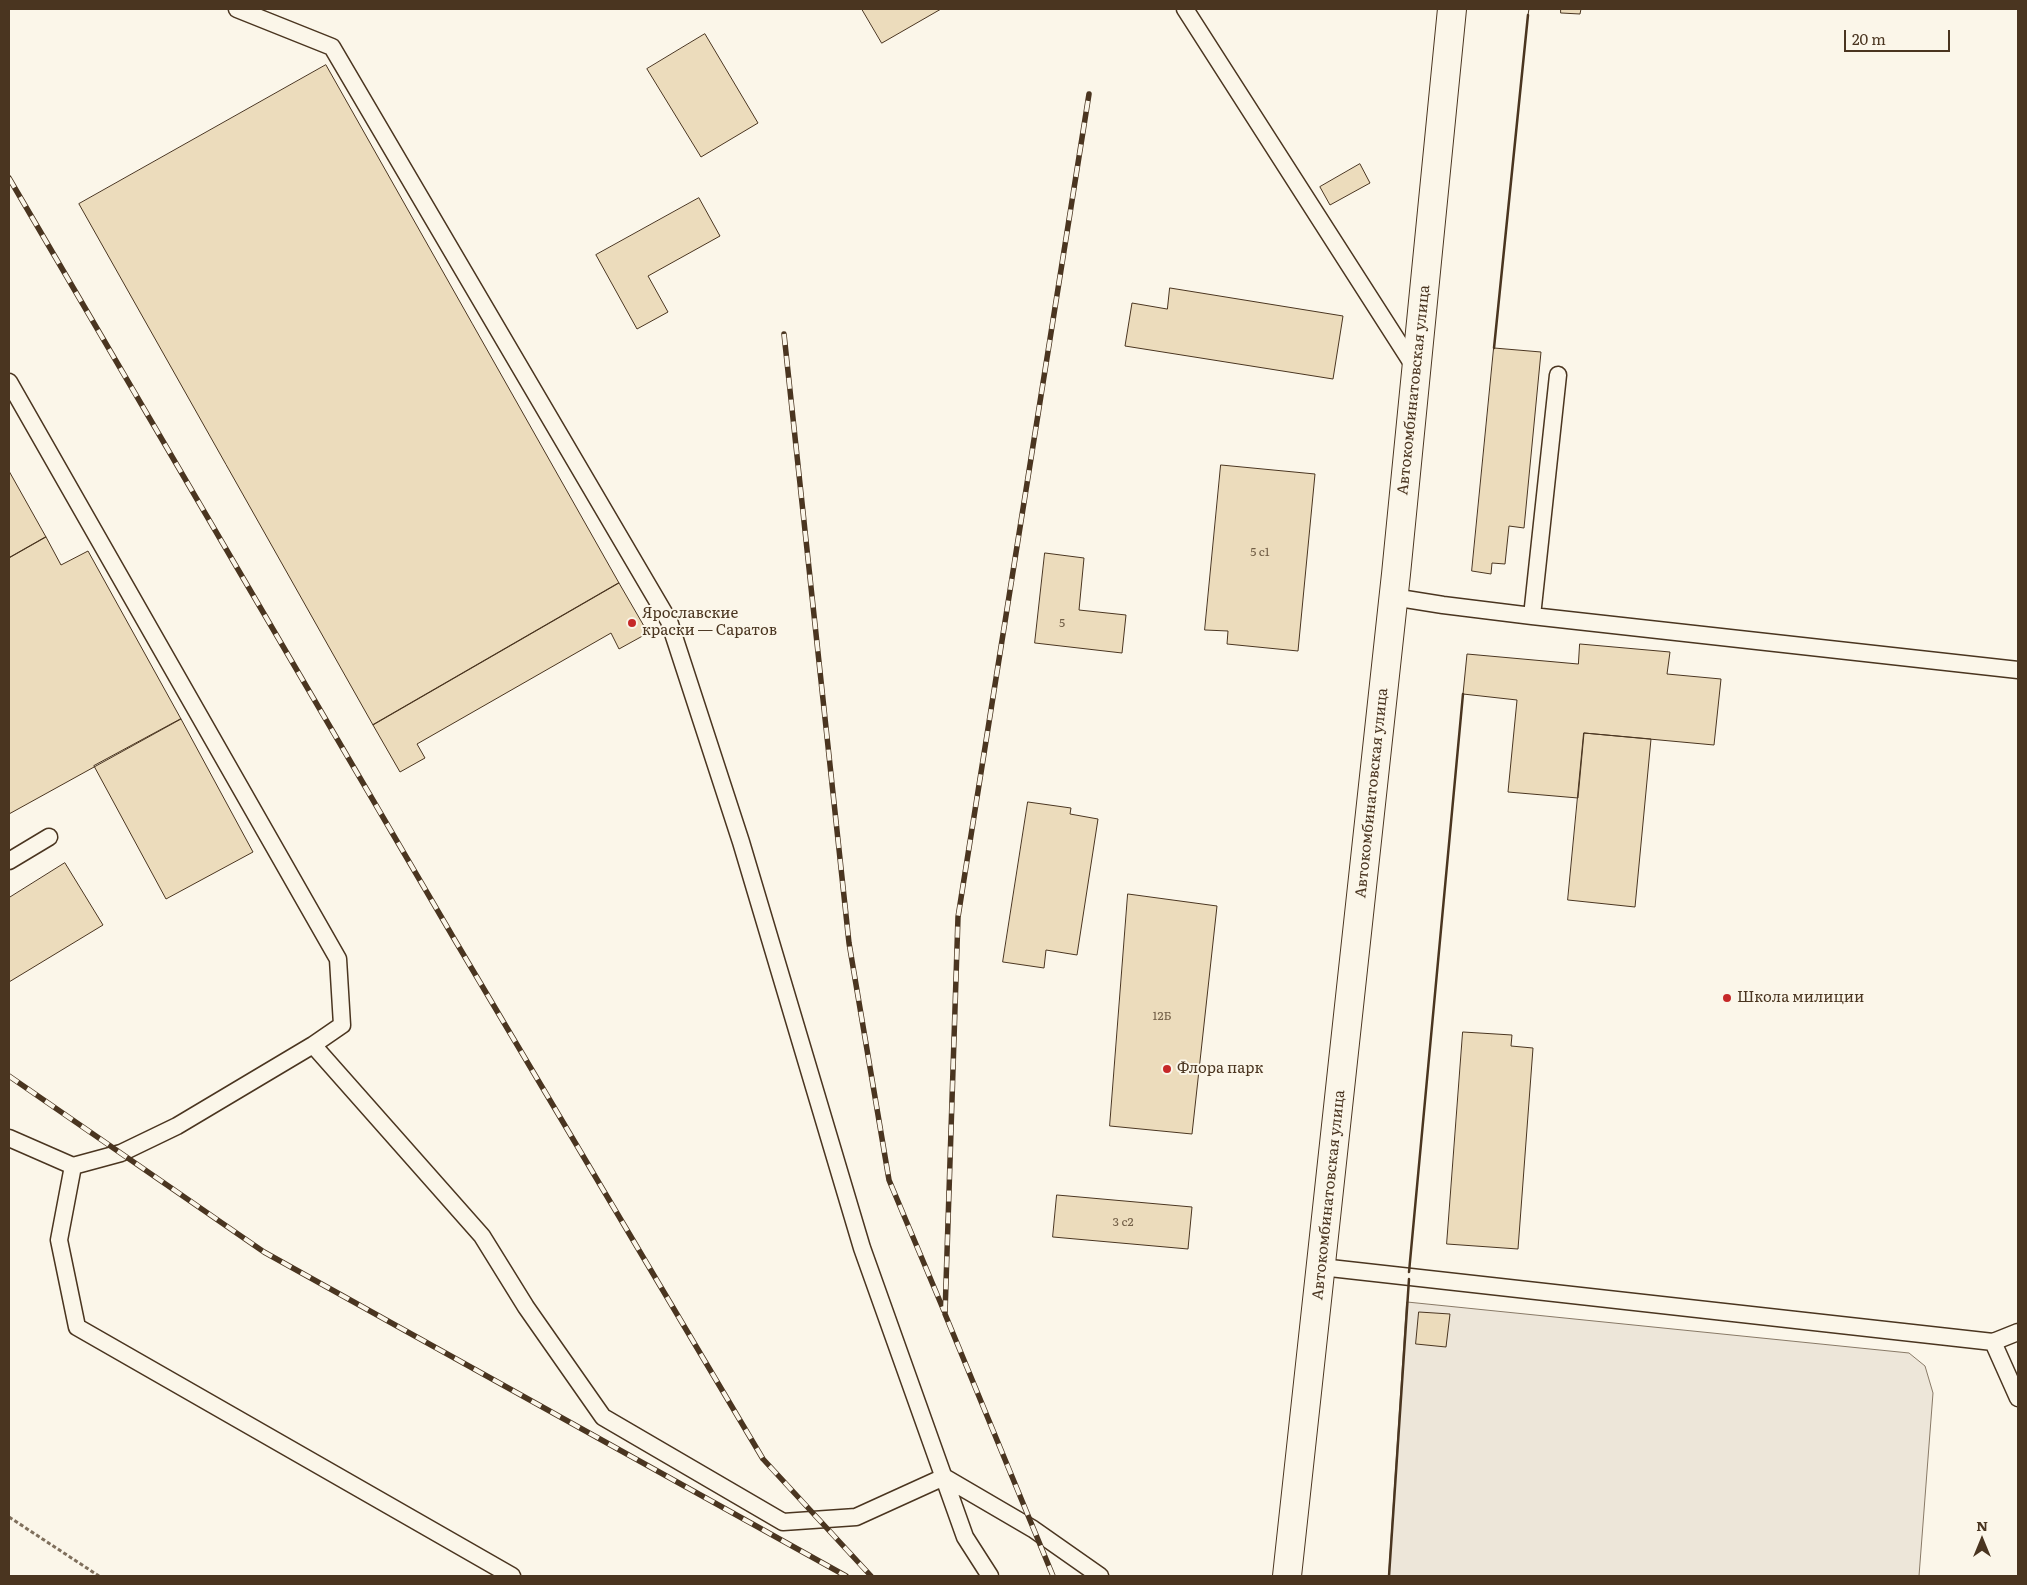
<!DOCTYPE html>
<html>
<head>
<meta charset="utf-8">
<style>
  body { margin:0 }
  #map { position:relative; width:2027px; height:1585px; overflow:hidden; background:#fbf6e9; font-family:Literata,serif }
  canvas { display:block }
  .frame { position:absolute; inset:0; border:10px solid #4a3520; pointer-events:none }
  .north { position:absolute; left:1957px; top:1515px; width:50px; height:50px; -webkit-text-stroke:4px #fbf6e9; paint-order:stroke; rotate:0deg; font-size:14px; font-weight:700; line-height:20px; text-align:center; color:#4a3520 }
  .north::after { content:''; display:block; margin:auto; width:18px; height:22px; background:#4a3520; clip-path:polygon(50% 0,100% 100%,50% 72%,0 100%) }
  .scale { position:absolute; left:1844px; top:30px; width:106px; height:22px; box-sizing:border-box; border:2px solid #4a3520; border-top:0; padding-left:6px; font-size:15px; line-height:18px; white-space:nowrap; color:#4a3520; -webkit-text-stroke:4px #fbf6e9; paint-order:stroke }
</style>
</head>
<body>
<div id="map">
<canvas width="2027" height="1585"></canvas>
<div class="frame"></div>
<div class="north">N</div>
<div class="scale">20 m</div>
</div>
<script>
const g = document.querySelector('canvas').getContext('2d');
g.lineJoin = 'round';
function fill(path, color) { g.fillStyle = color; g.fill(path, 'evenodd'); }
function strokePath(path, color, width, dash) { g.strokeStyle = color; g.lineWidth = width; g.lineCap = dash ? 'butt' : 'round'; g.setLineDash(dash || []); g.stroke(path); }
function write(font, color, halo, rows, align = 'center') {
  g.font = font + ' Literata,serif'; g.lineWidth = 4; g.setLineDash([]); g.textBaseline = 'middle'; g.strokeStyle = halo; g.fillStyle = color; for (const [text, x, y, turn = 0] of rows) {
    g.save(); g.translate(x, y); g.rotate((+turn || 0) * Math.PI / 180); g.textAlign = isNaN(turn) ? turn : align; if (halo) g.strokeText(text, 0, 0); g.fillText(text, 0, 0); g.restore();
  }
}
const green = new Path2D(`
  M1407 1302 1909 1353 1925 1366 1933 1393 1919 1576H1389Z`);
fill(green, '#ede6d9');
strokePath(green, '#887966', 1);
const building = new Path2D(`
  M862 9H941L882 43Z
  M1561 9H1581L1580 14 1561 13Z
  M705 34 758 123 701 157 647 69Z
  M326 65 619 583 373 725 79 204Z
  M1360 164 1370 183 1330 205 1320 187Z
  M699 198 720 236 648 276 668 312 637 329 596 255Z
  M1170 288 1343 316 1333 379 1125 346 1132 303 1167 309Z
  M1494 348 1541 352 1524 528 1509 526 1505 564 1492 563 1491 574 1472 571Z
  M1221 465 1315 474 1298 651 1227 644 1228 631 1205 630Z
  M9 471 46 537 9 558Z
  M46 537 61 565 88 551 181 719 9 814V558Z
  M1045 553 1084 558 1079 610 1126 615 1122 653 1035 643Z
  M619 583 648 633 619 649 611 633 417 744 425 758 400 772 373 725Z
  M1580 644 1670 652 1667 674 1721 679 1714 745 1584 733 1578 798 1508 792 1517 700 1463 694 1467 654 1578 664Z
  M181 719 253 852 166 899 94 766Z
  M1584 733 1651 739 1635 907 1568 900Z
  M1028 802 1071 808 1070 814 1098 819 1077 955 1046 950 1044 968 1003 962Z
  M65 863 103 925 9 982V898Z
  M1128 894 1217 906 1192 1134 1110 1126Z
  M1463 1032 1512 1035 1511 1046 1533 1048 1518 1249 1447 1244Z
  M1057 1195 1192 1207 1188 1249 1053 1237Z
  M1419 1312 1450 1314 1446 1347 1416 1344Z`);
fill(building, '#ecdcbc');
strokePath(building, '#4a3520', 1);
const lane = new Path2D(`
  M237 9 332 47 669 621 741 842 862 1248 965 1537 990 1576
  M1185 9 1415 368
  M9 382 338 959 342 1025 313 1045 177 1126 121 1153 73 1166 9 1138
  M1393 597 1443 605 1532 616 2018 670
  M1532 616 1558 375
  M9 861 49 837
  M313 1045 482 1236 526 1307 603 1417 783 1522 856 1517 944 1477 1033 1529 1100 1576
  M73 1166 59 1240 77 1327 512 1576
  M1321 1267 1993 1342 2018 1332
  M1993 1342 2018 1398`);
const secondary = new Path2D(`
  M1287 1576 1396 574 1452 9`);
strokePath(lane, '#4a3520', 19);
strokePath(secondary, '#4a3520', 30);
strokePath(new Path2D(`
  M9 1517 99 1576`), '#7f6f5c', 3, [4, 2.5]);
strokePath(lane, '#fbf6e9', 16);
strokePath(secondary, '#fbf6e9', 28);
const rail = new Path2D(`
  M9 178 456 942 763 1459 871 1576
  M784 334 849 943 889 1180 944 1311
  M9 1076 264 1252 846 1576
  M1053 1576 945 1314 958 917 1089 94`);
strokePath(rail, '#4a3520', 5.5);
strokePath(rail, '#fbf6e9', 4, [11]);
strokePath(new Path2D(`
  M1528 15 1529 9`), '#4a3520', 1, [6, 2.5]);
strokePath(new Path2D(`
  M1494 348 1528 15
  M1409 1272 1463 694
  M1389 1576 1409 1279`), '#4a3520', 2.5);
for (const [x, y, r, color] of [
  [632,623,5,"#c62828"],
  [1727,998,5,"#c62828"],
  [1167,1069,5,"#c62828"]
]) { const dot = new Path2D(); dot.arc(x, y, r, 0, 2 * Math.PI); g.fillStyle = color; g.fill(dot); strokePath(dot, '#fbf6e9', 2); }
write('12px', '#725f47', null, [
  ["5 с1",1260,552],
  ["5",1062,623],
  ["12Б",1162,1016],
  ["3 с2",1123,1222]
]);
write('15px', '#4a3520', '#fbf6e9', [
  ["Автокомбинатовская улица",1414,390,-84],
  ["Автокомбинатовская улица",1372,793,-84],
  ["Автокомбинатовская улица",1329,1195,-84]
]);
write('15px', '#4a3520', '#fbf6e9', [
  ["Ярославские",642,614],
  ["краски — Саратов",642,631],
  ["Школа милиции",1737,998],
  ["Флора парк",1177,1069]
], 'left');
</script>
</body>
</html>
